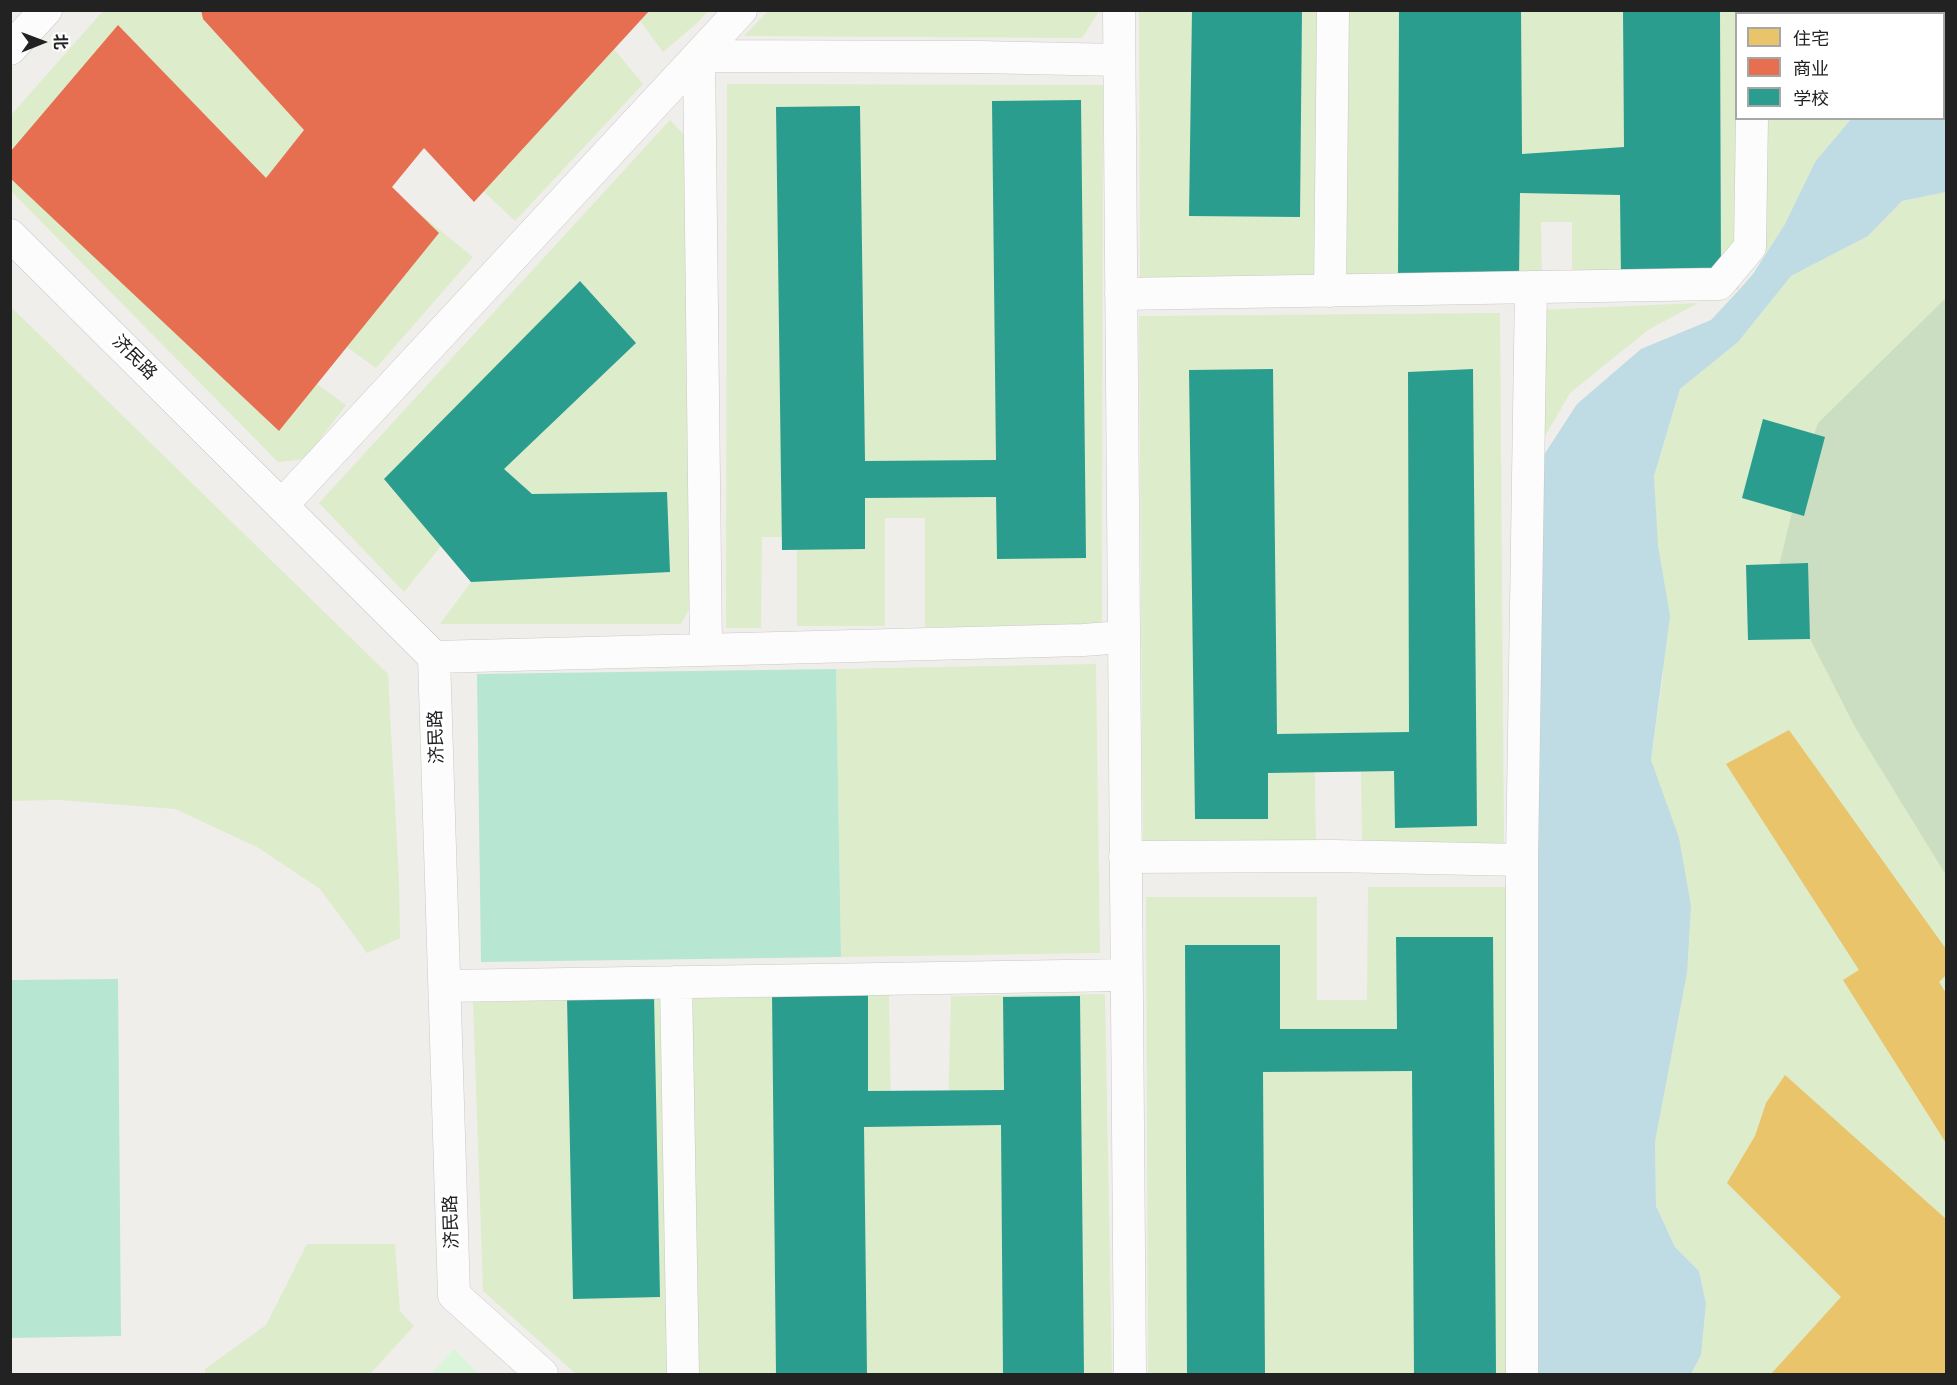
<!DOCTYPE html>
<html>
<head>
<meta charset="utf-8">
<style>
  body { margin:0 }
  #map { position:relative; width:1957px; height:1385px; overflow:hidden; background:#f0eeeb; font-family:"DM Sans","Noto Sans SC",sans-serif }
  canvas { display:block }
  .frame { position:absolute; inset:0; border:12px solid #222; pointer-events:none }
  .legend { position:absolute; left:1735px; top:12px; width:210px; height:108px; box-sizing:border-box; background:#fff; border:2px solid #a7a7a7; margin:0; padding:8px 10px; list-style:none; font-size:18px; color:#222 }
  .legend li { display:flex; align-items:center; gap:12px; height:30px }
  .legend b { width:30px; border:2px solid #a7a7a7 }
  .north { position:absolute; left:12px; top:12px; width:60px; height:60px; -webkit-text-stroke:4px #fff; paint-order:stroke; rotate:89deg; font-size:16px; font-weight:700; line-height:24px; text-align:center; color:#222 }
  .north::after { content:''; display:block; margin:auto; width:21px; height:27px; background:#222; clip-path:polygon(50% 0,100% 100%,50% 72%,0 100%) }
</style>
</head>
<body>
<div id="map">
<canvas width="1957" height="1385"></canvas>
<div class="frame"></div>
<ul class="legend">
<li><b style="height:16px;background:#e9c46a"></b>住宅</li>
<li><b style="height:16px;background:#e76f51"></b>商业</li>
<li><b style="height:16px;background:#2a9d8f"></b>学校</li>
</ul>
<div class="north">北</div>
</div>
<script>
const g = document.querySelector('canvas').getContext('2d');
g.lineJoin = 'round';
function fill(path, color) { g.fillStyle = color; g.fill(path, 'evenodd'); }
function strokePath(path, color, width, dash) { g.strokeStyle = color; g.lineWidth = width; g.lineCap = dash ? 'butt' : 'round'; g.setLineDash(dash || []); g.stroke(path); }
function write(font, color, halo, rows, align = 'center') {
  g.font = font + ' "DM Sans","Noto Sans SC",sans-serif'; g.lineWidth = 6; g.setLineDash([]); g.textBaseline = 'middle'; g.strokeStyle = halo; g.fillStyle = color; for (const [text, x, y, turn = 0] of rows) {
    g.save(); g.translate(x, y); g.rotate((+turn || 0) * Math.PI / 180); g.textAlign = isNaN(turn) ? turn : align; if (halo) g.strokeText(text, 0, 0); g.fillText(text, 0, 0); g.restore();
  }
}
fill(new Path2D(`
  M1750 10 1946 11V92H1944V14H1750Z
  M103 11H708L697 23 663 52 640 21 614 49 643 84 515 221 403 115 364 168 473 257 376 368 347 347 317 384 346 405 305 459 278 462 11 191V115Z
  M768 11 1098 10V13L1082 38 744 36Z
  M1139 11H1321L1320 279 1140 280Z
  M1344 11H1739V13L1736 14 1739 290 1572 287V222H1541L1542 285 1341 282Z
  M727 84 1103 85 1102 627H925V518H885V626H797V537H762L761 628H726Z
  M1750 119H1851L1815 162 1785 224 1766 253 1750 247Z
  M670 120 686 137 692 604 681 624H440L471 582 441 546 404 592 319 503Z
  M1946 192V1374H1691L1701 1355 1706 1304 1699 1271 1675 1247 1656 1206 1655 1142 1687 973 1651 760 1663 676 1654 476 1680 389 1738 342 1791 276 1868 236 1902 201Z
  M1698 303 1648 330 1570 393 1538 448V310Z
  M10 306 388 674 399 880 400 938 367 953 320 889 257 847 175 809 59 800 11 801Z
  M1500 313 1504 843 1362 844 1361 772H1315L1316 848 1143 850 1139 316Z
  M1096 664 1100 953 841 957 836 669Z
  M1368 887H1517L1519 1374H1148L1146 897H1317V1000H1367Z
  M1105 994 1112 1374H576L483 1291 473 1002 889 995 891 1112H948L951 996Z
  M307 1244H395L400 1311 414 1326 370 1374H205V1369L266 1325Z`), '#ddeccb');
fill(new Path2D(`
  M1946 298V875L1855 727 1777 574 1802 471 1818 423Z`), '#cbdec1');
fill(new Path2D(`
  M454 1349 479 1374H431Z`), '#daf5da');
fill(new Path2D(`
  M836 669 841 957 481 962 477 674Z
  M118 979 121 1336 11 1338V980Z`), '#b7e6d2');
fill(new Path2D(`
  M1944 92H1946V192L1902 201 1868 236 1791 276 1738 342 1680 389 1654 476 1658 546 1670 616 1651 760 1679 838 1691 906 1687 973 1655 1142 1656 1206 1675 1247 1699 1271 1706 1304 1701 1355 1691 1374H1537L1538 464 1577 404 1641 349 1711 320 1739 290 1753 274 1785 224 1815 162 1851 119 1944 118Z`), '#bfdbe3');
fill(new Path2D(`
  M1789 730 1946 949V975L1939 982 1946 993V1143L1843 980 1859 970 1726 764Z
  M1785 1075 1946 1219V1374H1771L1841 1297 1727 1183 1755 1136 1766 1103Z`), '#e9c46a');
fill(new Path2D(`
  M201 10H650L474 202 424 148 392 187 439 233 279 431 10 178V152L118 25 266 178 304 130 203 19Z`), '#e76f51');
fill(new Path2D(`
  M1192 10H1302L1300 217 1189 216Z
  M1399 10H1521L1522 154 1624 147 1623 10H1720L1721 275 1621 277 1620 195 1520 193 1519 279 1398 277Z
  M1081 100 1086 558 997 559 996 497 865 498V549L782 550 776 107 860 106 865 461 996 460 992 101Z
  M580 281 636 343 504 469 532 494 667 492 670 572 471 582 384 479Z
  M1273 369 1277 734 1409 732 1408 372 1473 369 1477 826 1395 828 1394 771 1268 773V819H1195L1189 370Z
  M1763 419 1825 437 1804 516 1742 498Z
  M1808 563 1810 639 1748 640 1746 565Z
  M1396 937H1493L1496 1374H1414L1412 1071 1263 1072 1265 1374H1187L1185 945H1280V1029H1397Z
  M868 993V1091L1004 1090 1003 997 1080 996 1084 1374H1003L1001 1125 864 1127 867 1374H776L772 994Z
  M654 995 660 1297 573 1299 567 997Z`), '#2a9d8f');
const street = new Path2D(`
  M1119 10 1130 1374
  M1754 14V10
  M10 49 46 10
  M10 235 434 657 454 1295 542 1374
  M1330 291 1333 10
  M1121 294 1719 284 1750 247 1752 118
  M282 505 741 10
  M706 650 699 56 979 57 1119 60
  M434 657 1083 640 1123 637
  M1125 857 1333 856 1522 860
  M676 982 683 1374
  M445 986 1126 975
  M1522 1374V860L1531 287`);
strokePath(street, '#c9c8c7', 33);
strokePath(street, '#fdfcfc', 32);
write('18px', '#222', '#fff', [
  ["济民路",134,358,45],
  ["济民路",437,737,-92],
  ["济民路",452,1222,-92]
]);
</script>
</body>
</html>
